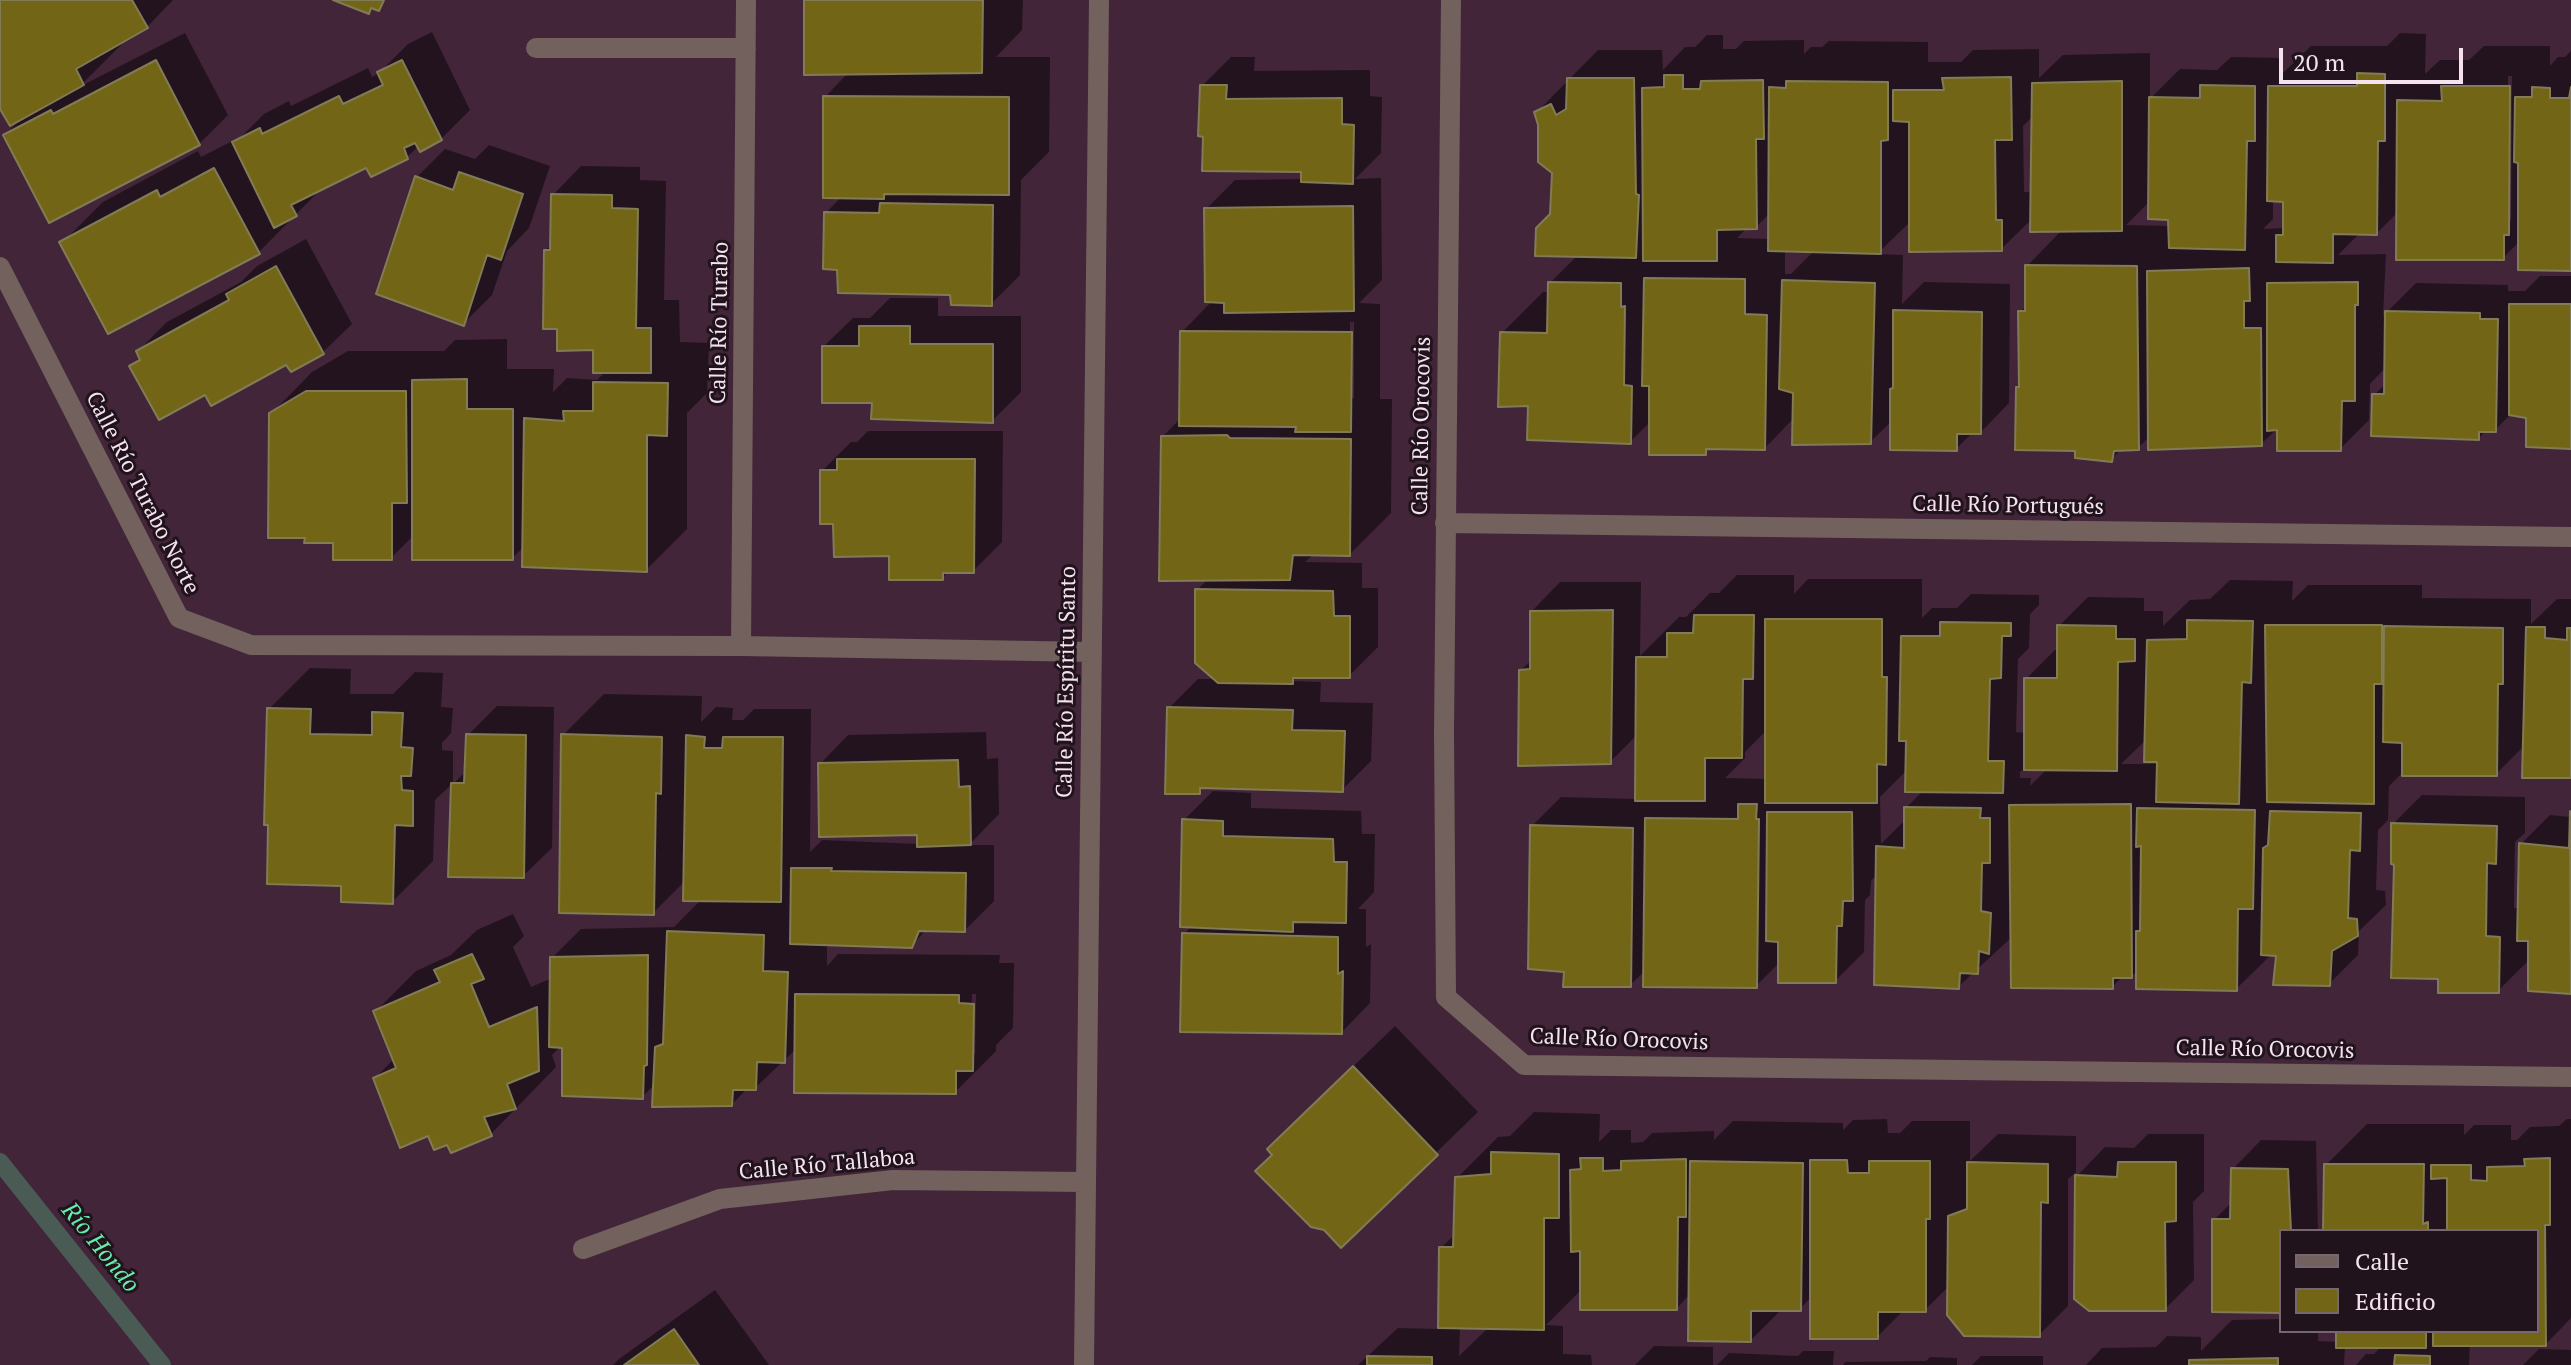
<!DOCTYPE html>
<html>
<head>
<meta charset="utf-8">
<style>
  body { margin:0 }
  #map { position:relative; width:2571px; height:1365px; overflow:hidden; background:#422539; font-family:"PT Serif",serif }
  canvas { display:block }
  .legend { position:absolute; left:2279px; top:1229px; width:260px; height:104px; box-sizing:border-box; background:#20131c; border:2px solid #756670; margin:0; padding:10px 14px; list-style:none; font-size:24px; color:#f5e2ee }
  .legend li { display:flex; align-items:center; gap:16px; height:40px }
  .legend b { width:40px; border:2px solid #756670 }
  .scale { position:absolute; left:2279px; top:48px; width:184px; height:36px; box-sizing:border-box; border:4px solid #f5e2ee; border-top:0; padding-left:10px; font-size:24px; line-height:28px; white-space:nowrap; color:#f5e2ee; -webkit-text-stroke:6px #20131c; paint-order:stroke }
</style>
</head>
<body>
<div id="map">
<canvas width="2571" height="1365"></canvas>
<ul class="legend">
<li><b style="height:10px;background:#72615c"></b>Calle</li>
<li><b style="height:22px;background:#726616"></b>Edificio</li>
</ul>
<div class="scale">20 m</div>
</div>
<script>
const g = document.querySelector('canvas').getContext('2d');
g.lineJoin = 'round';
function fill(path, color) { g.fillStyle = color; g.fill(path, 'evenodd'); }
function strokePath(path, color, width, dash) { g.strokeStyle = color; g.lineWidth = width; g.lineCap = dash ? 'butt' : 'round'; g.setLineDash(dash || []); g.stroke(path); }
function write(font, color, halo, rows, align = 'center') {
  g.font = font + ' "PT Serif",serif'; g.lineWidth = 6; g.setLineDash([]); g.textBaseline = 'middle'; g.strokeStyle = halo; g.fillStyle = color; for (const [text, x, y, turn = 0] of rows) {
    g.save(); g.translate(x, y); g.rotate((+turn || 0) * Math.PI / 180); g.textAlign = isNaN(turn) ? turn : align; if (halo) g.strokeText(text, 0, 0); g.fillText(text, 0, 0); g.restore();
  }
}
fill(new Path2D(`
  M0 0H173L147 27 123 40 124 42 79 87 185 33 228 115 199 144 5 135 21 119 0 107Z
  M806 0H1023L1022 30 996 57H1050L1049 152 1021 180 1020 275 991 304 839 268 826 213 842 196 825 97 848 73Z
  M432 32 470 110 441 139 419 146 407 157 367 165 324 186 259 252 62 243 103 202 198 151 201 157 242 136 264 114 289 101 291 106 368 68 372 77 379 73 408 44Z
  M2400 33 2426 34 2425 74 2440 60H2469L2484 46H2550V66L2558 57H2565L2571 51V269L2520 241 2503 258 2398 212 2377 233H2360L2338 255 2386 254 2383 316 2416 283 2508 285V291H2525L2540 276H2571V447L2528 416 2512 413 2495 430H2486L2479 438 2374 395 2386 383V367L2370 384 2369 420 2340 449 2279 427 2261 444 2150 436 2138 448 2121 449 2111 460 2077 449 2018 388 2021 385 2020 312 2027 305V266L2062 230 2032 219 2001 249 1911 221 1877 254 1903 255 1902 304 1924 282 2010 284 2009 403 1981 432H1973L1956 449 1892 421 1870 442 1794 418 1765 448 1711 447 1705 453 1651 421 1630 442 1530 404 1502 333 1543 292H1550V283L1578 255 1552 215 1554 172 1536 113 1598 50H1662L1663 70 1685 47H1695L1707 35H1723V49H1736L1744 41 1804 40V54L1811 47H1822L1829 41 1928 42V62H1961L1973 50 2039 49V78L2063 55 2150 53V99L2180 69 2217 70 2231 57 2283 58V73L2311 46H2387ZM2508 76H2512L2511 220H2507ZM2034 115 2032 192H2024L2023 126ZM2273 199 2285 200V228L2263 229 2273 219ZM2150 201 2170 218V226L2126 225ZM1770 213V239L1737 238 1748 227H1756ZM1785 250H1815L1791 274H1785Z
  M1231 57H1255L1254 71 1370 70V96L1382 97 1381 153 1355 179 1381 178 1382 280 1359 303 1380 304V399H1392L1391 513 1350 554H1314L1305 562 1362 563V588H1378V647L1349 676H1298L1293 681 1321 682 1320 702 1373 703 1371 761 1342 790 1206 786 1199 792 1169 708 1198 679H1218L1197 590 1208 579 1163 436 1181 418 1182 332 1213 300 1206 209 1235 180 1303 179 1304 170 1202 86ZM1350 322H1354V398H1350Z
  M489 145 550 166 529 228 507 251 492 295 463 324 417 177 445 149 475 159Z
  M581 166 640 167V180L666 181 664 300H679L680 342 709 343 707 393 687 413V529L646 570 525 546 512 558 414 535 391 558 335 541 271 414 312 372 348 351H444L455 340 507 339V369H554L553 392 567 378 597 380 606 371 594 348 559 327 546 250 552 244 553 195Z
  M306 239 352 324 323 352 287 362 205 392 132 367 141 357 138 351 167 322 241 282 257 266Z
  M890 298H938V316H1021V392L992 421 824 346 853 318H870Z
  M868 431H1003L1002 542 973 571H949L942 578 892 554 835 522 822 471 851 442H857Z
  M1737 575H1794V594L1808 579H1922V618L1932 608H1957L1971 594 2039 595V605L2030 614 2029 648 2018 659 2016 732 2026 733V679L2055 650H2059V626L2088 597 2144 598V611H2163V626L2190 600 2210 599 2230 580 2293 581 2292 601 2308 585H2422V598L2531 599V624L2557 599H2571V776L2525 745 2496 774 2404 771 2389 786 2388 820 2378 830 2376 890 2385 891 2386 905 2359 931 2358 955 2329 984 2278 954H2272L2236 989 2138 970 2132 976H2123L2112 987 2012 937 1958 987 1878 873 1871 881 1870 895 1865 900 1864 952 1835 981 1780 962 1756 986 1646 970 1630 985 1566 970 1532 826 1561 797 1637 799 1638 734 1610 762 1521 670 1532 660V611L1560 582H1641L1640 656 1679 617H1686L1710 593H1719ZM1767 730V779L1725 778 1745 758V752ZM2147 739 2164 764H2121ZM2025 768H2048L2030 786 2031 778H2020V772ZM1908 769 1924 790 1906 808V819L1881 844 1880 797Z
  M310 668 351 669 350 694H393L415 672 443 673 441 707 453 708 451 733 442 743V750L453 751V783L435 800 433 861 392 902 343 884 269 709Z
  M604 694 702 696 701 722 716 707 733 708 732 720H743L754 709H811L810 852 822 840 919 844V833L820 764 848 735 986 732 987 759 998 758 999 814 969 845H994V901L965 930 927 929 911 946 827 943V966L838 954 1000 955 999 963H1014L1013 1028 996 1045V1051L955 1092 797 1048 755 1088H748L732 1104 655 1084 642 1097 561 1046 552 1055 556 1067 491 1134 448 1142 429 1133 375 1078 394 1059 375 1012 416 971 451 955 477 930 513 914 524 936 513 947 531 987 552 978V958L581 929 674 927 702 899 685 881 653 913 563 735ZM972 994H976L975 1054H971Z
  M497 706 554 707 552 848 523 876 453 784 467 770 468 735Z
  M1213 791 1251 793V808L1361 811 1362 834H1375L1374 892 1358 909H1366V947L1371 944 1370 1003 1342 1032 1184 934 1192 926 1184 820Z
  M2422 795 2525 797V833L2515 842 2514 908H2520L2521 844 2550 815 2571 817V992L2530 989V959L2498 991 2440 977 2396 863 2393 824Z
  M1395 1026 1478 1112 1341 1245 1325 1229 1274 1154 1310 1108Z
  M1534 1112 1600 1114 1599 1142 1611 1130H1631V1143L1643 1142 1652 1133 1714 1131V1140L1733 1121 1843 1123V1130L1853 1120 1887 1119 1888 1133H1900L1912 1121H1970V1161L1998 1134 2076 1136V1172L2068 1179V1306L2039 1335 1949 1286 1925 1310H1904L1877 1337 1812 1296 1800 1309H1782L1751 1340 1690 1294 1677 1308 1582 1289 1546 1325 1563 1326V1354L1591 1355 1592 1365H1358L1398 1328 1440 1329 1441 1248 1456 1233 1457 1178 1498 1137 1510 1136ZM1460 1326 1489 1327 1459 1356Z
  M2567 1119H2571V1318L2546 1344H2470L2469 1365H2356L2366 1354H2374L2382 1346H2345L2344 1365H2086L2102 1348 2156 1347 2167 1336 2201 1337V1351L2232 1320 2281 1319V1331H2318V1341L2338 1342V1331H2537V1231H2325L2326 1165 2367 1124H2464V1135L2474 1125H2511V1140H2517L2530 1127 2559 1126Z
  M2148 1134H2204V1191L2193 1202 2194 1280 2165 1309 2077 1176 2105 1147 2134 1148Z
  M2261 1140 2316 1141 2318 1231H2281V1311L2214 1220 2232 1202 2233 1169Z
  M715 1290 769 1365H613L619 1359Z
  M1654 1346 1713 1347V1365H1635Z
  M2539 1349 2571 1350V1365H2523Z
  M1803 1351H1834L1833 1365H1717L1729 1353 1798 1356Z
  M1981 1356H2043V1365H1972Z
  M1930 1357 1957 1358V1365H1843L1845 1362 1926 1361Z`), '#0007');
strokePath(new Path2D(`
  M0 1162 162 1365`), '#4a5a54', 18);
const building = new Path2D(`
  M0 0H132L148 28 76 69 84 85 10 126 0 109Z
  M333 0H384L379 11 371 8 369 14Z
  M804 0H983L982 73 804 75Z
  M156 60 200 145 49 223 3 135 51 110 53 114Z
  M402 60 442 140 420 152 415 143 404 148 408 159 371 177 366 168 291 205 297 216 274 228 232 142 260 128 262 134 339 96 343 104 383 85 377 72Z
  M2357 73 2385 74V141H2378L2377 235 2333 234V263L2276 262V235H2283V202L2267 201 2268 86H2357Z
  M1664 75H1683V89H1700L1701 81 1763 80 1764 139H1756L1757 229 1717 230V261H1643L1642 88 1664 87Z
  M2011 77 2012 140H1995L1996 220H2002V251L1909 252V122L1893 121V90H1944L1942 78Z
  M1567 78H1634L1636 194 1639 195 1636 258 1535 256 1536 228 1550 214 1552 173 1538 162V125L1534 112 1551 104 1556 115 1566 109Z
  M1786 81 1888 82V140L1881 141V254L1768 251 1769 87 1786 88Z
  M2122 81V231L2030 232 2032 83Z
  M1200 85H1227L1226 99 1342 98V124L1354 125 1353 184 1301 182V172L1202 171 1203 137 1198 136Z
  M2200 85 2255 86V141H2247L2245 250 2169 248 2168 220 2148 219 2149 97 2200 98Z
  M2441 86H2510L2509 235H2504V260H2396L2397 100 2442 101Z
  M2532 87 2550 88V98H2569L2571 87V271L2518 270V163L2514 162 2515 97H2532Z
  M823 96 1009 97V195L884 194V199L823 198Z
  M214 168 260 254 108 334 59 242 157 190 160 197Z
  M459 172 523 194 501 260 487 255 464 326 376 294 415 176 453 190Z
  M551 194 612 195V208L638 209 636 328H651V373H593V350L557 351V329H543L544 250H550Z
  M880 203 993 205 992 306 951 305 950 295 838 293 837 270 823 269 824 212 879 213Z
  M1353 206 1354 311 1224 313V303L1205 302 1204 208Z
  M2025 265 2137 266 2139 450 2114 451 2112 462 2075 458V451L2015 450 2016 387H2019L2018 311H2025Z
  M276 266 324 354 291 372 286 365 211 406 205 395 159 420 129 366 140 360 136 351 229 300 226 294Z
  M2249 268 2250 301H2244V328H2261L2262 446 2148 450 2147 271Z
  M1644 278 1745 279V314L1767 315 1765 450 1706 449V455H1649V386H1642Z
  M1782 280 1875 283 1871 444 1792 445 1793 393 1779 389Z
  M1548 282 1621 283V307L1625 306 1624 385 1632 386 1631 444 1527 440 1528 406 1498 407 1500 332 1547 333Z
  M2358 282V305H2355V401H2342L2341 451H2277V430L2267 431V283Z
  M2509 304H2571V449L2526 447V418L2509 415Z
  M1893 310 1982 312 1981 434H1957V451L1890 450V389L1893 388Z
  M2385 311 2480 313V319H2498L2496 432H2479V440L2371 436 2372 394H2384Z
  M859 326H910V344H993V423L871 419 872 403H822V346H859Z
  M1180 331 1352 332 1351 432H1295L1296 427 1179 426Z
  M467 379V409H513V560H412V380Z
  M593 382 668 383 667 436 647 435V572L522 567 524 418 564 421 563 411H593Z
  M306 391H406L407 503H392V560H333V543H304L305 538H268L269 413Z
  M1227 435 1230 438 1351 439 1350 556 1293 555 1290 580 1159 581 1161 436Z
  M837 459H975L974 573H943V580H889V556L834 557 833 524H820V470H837Z
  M1195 589 1333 591 1334 616H1350V678H1293V684L1218 683 1195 663Z
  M1613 610 1611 764 1518 766 1519 670 1530 669V611Z
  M1694 615H1754L1753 679H1743L1742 758H1705V801H1635L1636 657H1667V633H1693Z
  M1765 619H1882V677H1887L1886 765 1877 764V803H1765Z
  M2187 620 2253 621 2251 683 2242 682 2239 804 2156 802 2157 762H2144L2147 640 2187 639Z
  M1940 622 2011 623V636H2002L2001 678 1990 679 1988 761H2004L2003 793 1905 792 1906 741H1899L1901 636H1940Z
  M2057 625 2116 626V639H2135V661L2118 662 2117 771 2024 770V678H2057Z
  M2265 625H2382V684H2374V804L2267 802Z
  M2384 626 2503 628V684H2498L2497 776H2402V743L2383 742Z
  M2526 627H2545V638L2567 640V628H2571V778H2522Z
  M1167 707 1293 710 1292 730 1345 731 1343 792 1200 788V794H1165Z
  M267 708 311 709 310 734 372 735V712L403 713 401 747 413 748 411 776H401L402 790 413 791V826L395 825 393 904 341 902V886L267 884 268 825H264Z
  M466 734 526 735 524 878 448 877 451 783H464Z
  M561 734 662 737 661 794 656 793 654 915 559 913Z
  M686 735 705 737 704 748H722L723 737H783L781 902 683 901Z
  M958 760 959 787 970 786 971 845 917 847V835L819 837 818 763Z
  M1738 804H1757L1756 819H1759L1757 988 1643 987 1645 818 1738 819Z
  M2131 804 2132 978H2113V989L2011 988 2009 805Z
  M1904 807 1981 808 1980 818H1990V863H1982L1981 911 1991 913 1989 954 1979 951 1978 974 1960 973 1959 989 1874 985 1876 846 1904 848Z
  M2137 808 2255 810 2253 909H2238L2237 991 2136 989V931H2140L2141 846 2136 847Z
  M2270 811 2361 813 2360 851 2350 850 2348 918 2357 919 2358 936 2332 951 2330 986 2273 985 2276 956 2261 955 2263 848 2268 845Z
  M2570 811 2571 994 2528 991V941H2517L2519 843 2569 848Z
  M1767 812H1852L1853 901H1843L1842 926H1837L1836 983H1778V942L1766 941Z
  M1182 819 1223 821V836L1333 839 1334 862H1347L1346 923 1293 922V932L1180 927Z
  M2391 823 2497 826 2496 864 2487 863 2486 936 2500 937 2499 993H2438V979L2391 978 2394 865 2391 864Z
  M1530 825 1633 828 1631 987H1563L1564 972 1528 969Z
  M791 868H832L831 871 966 873 965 932 919 931 912 948 790 944Z
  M667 931 764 935 763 971 788 972 785 1063 757 1062 756 1090H733L732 1106 652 1107 655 1047 663 1044Z
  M1182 933 1338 937V974L1343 971 1342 1034 1180 1032Z
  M472 954 484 979 471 984 489 1027 537 1007 539 1071 507 1084 516 1109 484 1117 492 1136 451 1153 447 1145 434 1150 428 1136 400 1148 373 1078 396 1068 373 1011 440 982 434 970Z
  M648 955 647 1065 644 1066 643 1099 562 1096V1048L549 1047 550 957Z
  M795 994 959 995V1003L974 1004 973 1071H956V1094L794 1093Z
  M1353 1066 1438 1155 1341 1248 1324 1230 1311 1227 1255 1171 1272 1155 1267 1149Z
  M1491 1152 1559 1154V1218H1544V1330L1438 1328 1439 1247H1453L1455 1177 1491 1174Z
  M1580 1158H1603V1171L1621 1170V1161L1686 1159V1217H1678L1677 1310H1580V1251L1571 1252 1570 1170 1581 1169Z
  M2550 1158V1225H2545L2546 1346H2433V1331H2537V1231H2447V1178L2431 1179V1165H2471V1180L2487 1181V1167L2525 1166 2524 1159Z
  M1810 1160H1847L1848 1173H1869V1161H1930V1219H1926V1312H1878V1339H1810Z
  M1690 1161 1803 1163 1801 1311H1751V1342L1688 1341Z
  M1967 1162 2048 1164V1203L2041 1202 2040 1337 1964 1336 1947 1315 1948 1216 1967 1209Z
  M2118 1162H2176V1221L2165 1222 2166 1311H2089L2074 1299 2075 1175 2117 1177Z
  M2324 1164H2424L2423 1224 2428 1222V1231H2323Z
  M2231 1168 2288 1169 2291 1231H2281V1313L2212 1312V1219H2230Z
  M674 1329 699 1365H624Z
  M2336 1331H2426V1348H2336Z
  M2395 1355 2430 1356V1365H2394Z
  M1367 1356 1432 1357V1365H1367Z
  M2278 1358V1365H2189V1360Z`);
fill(building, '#726616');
strokePath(building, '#817b56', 2);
strokePath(new Path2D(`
  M1451 0 1444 732 1446 997 1524 1065 2571 1077
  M536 48H746
  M0 267 179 618 251 645 741 646 1092 652
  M1445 523 2571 537
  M741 646 746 0
  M583 1249 720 1199 893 1180 1085 1182
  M1084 1365 1099 0`), '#72615c', 20);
write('22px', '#f5e2ee', '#20131c', [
  ["Calle Río Turabo",720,323,-89],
  ["Calle Río Orocovis",1422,426,-89],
  ["Calle Río Turabo Norte",142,493,63],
  ["Calle Río Portugués",2008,506,1],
  ["Calle Río Espíritu Santo",1067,682,-89],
  ["Calle Río Orocovis",1619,1040,2],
  ["Calle Río Orocovis",2265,1050,1],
  ["Calle Río Tallaboa",827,1165,-5]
]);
write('italic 24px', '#65edad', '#20131c', [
  ["Río Hondo",100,1248,51]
]);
</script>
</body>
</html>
